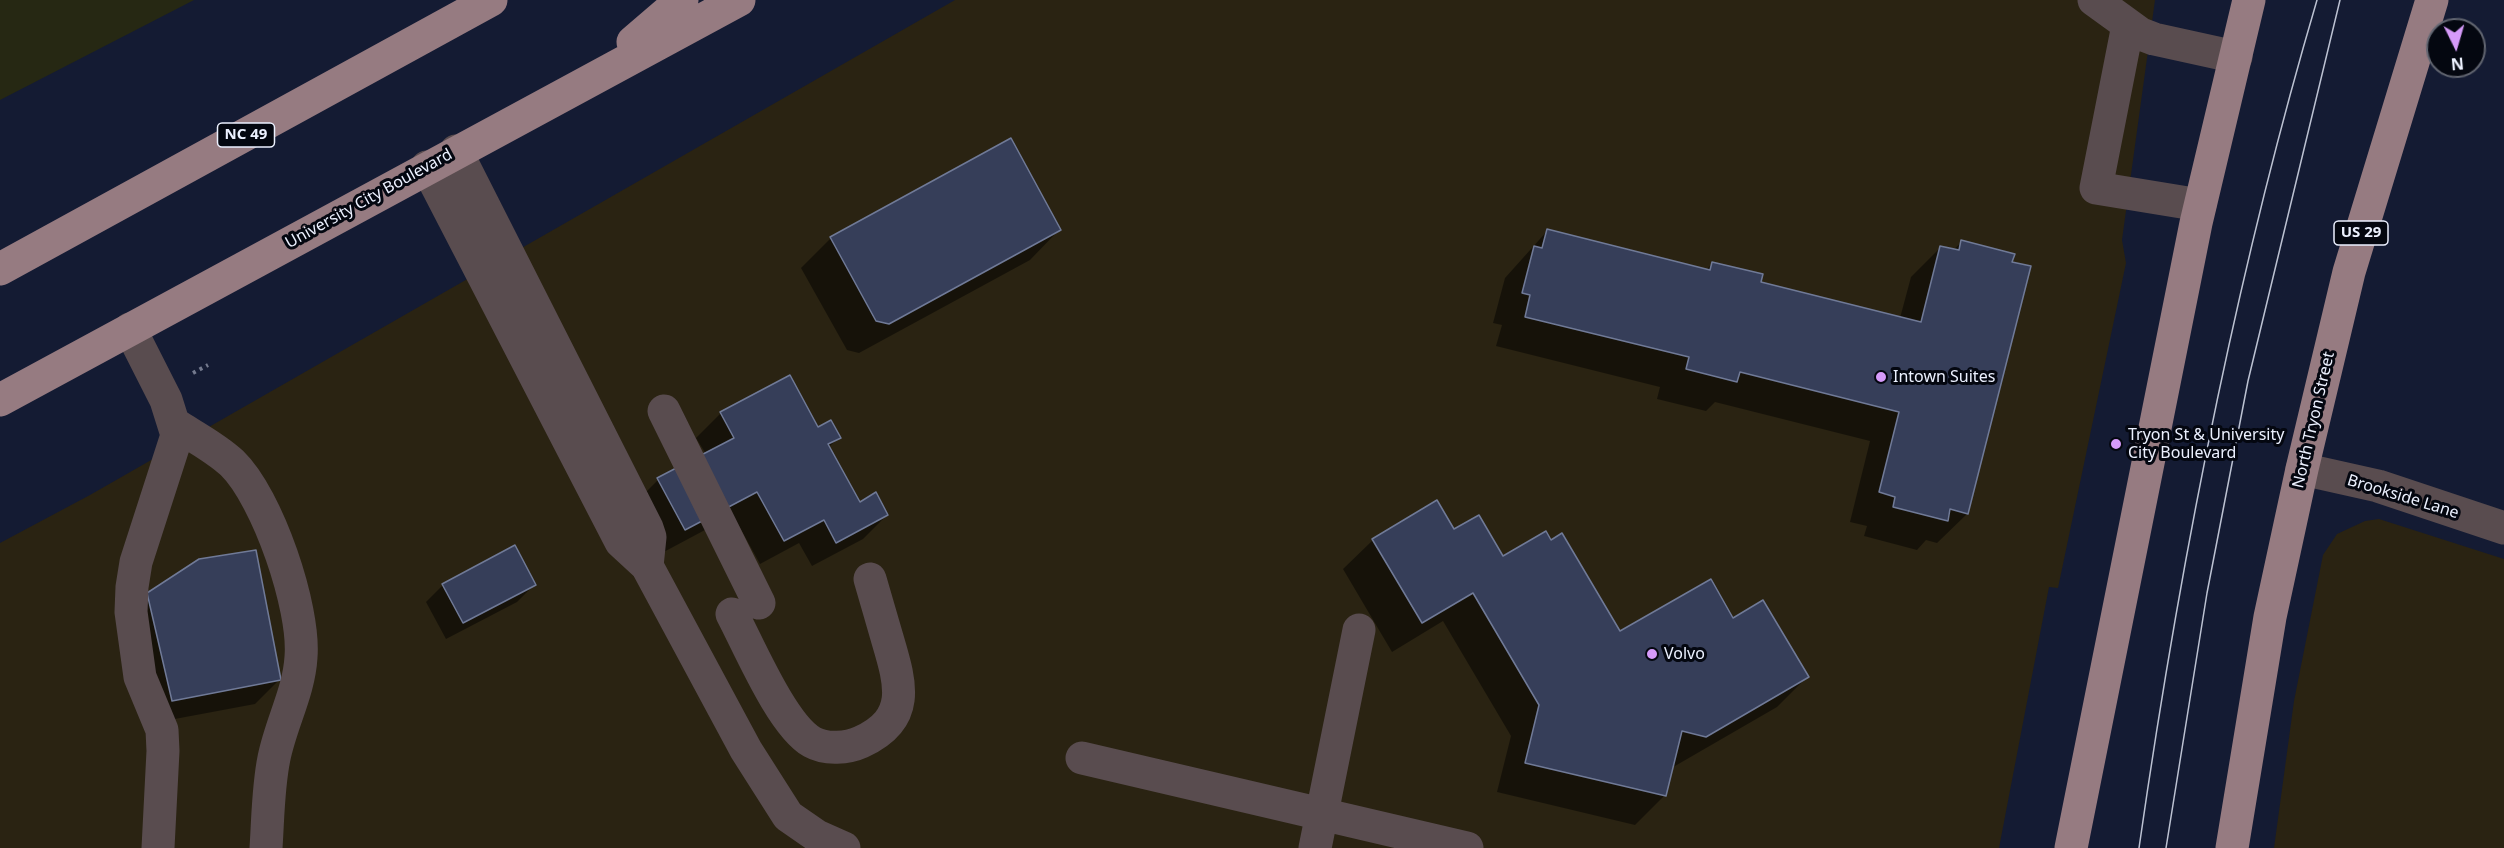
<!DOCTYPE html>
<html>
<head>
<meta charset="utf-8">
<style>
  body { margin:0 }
  #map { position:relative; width:2504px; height:848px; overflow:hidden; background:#141b33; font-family:"Noto Sans",sans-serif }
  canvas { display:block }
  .north { position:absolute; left:2426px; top:18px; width:60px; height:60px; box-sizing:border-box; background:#040710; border:2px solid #616570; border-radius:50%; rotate:175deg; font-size:16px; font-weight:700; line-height:24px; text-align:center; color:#ecf1ff }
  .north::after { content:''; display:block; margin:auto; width:21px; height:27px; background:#d69bfa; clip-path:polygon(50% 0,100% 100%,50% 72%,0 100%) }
</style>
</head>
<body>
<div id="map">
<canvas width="2504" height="848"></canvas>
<div class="north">N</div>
</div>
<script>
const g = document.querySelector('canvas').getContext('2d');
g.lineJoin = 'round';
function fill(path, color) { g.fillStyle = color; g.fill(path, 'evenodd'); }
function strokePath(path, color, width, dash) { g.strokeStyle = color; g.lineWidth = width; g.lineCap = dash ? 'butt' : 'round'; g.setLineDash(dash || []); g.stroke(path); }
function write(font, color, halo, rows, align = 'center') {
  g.font = font + ' "Noto Sans",sans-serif'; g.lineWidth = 6; g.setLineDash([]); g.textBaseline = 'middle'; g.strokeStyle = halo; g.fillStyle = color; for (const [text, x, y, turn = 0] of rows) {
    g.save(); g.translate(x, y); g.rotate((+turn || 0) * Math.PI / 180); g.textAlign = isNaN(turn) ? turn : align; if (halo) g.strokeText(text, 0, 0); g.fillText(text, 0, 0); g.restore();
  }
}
fill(new Path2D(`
  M955 0H2155L2122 240 2126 263 2058 588 2049 587 1999 848H0V543L90 495Z
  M2379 519 2504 559V848H2274L2294 701 2323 555 2337 534 2365 521Z`), '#2a2312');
fill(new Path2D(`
  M0 0H194L0 100Z`), '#262813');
fill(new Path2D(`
  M1059 230 1030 260 859 353 847 350 801 268 831 238Z
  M1548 230 1706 270 1713 263 1760 283 1900 318 1911 277 1941 247 1953 250 1962 242 2011 263 2029 268 1967 514 1937 543 1926 540 1917 550 1864 536 1867 526 1850 522 1870 441 1715 402 1706 411 1657 399 1660 387 1496 346 1502 325 1493 323 1505 278Z
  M789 377 817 429 839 437 829 447 859 504 887 515 863 539 812 566 799 543 760 564 733 515 660 554 634 504 658 480 706 454 696 438 720 414Z
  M1454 531 1502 558 1619 633 1733 620 1807 677 1777 707 1675 766 1672 765 1664 796 1635 825 1497 792 1511 736 1443 621 1392 652 1343 569 1373 540Z
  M443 585H534L517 602 446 639 426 602Z
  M148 594 279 680 255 704 148 724 124 619Z`), '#0007');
const building = new Path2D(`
  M1011 138 1061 230 889 324 876 321 830 237Z
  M1547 229 1710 270 1712 262 1763 274 1761 282 1921 322 1940 246 1959 250 1961 240 2015 254 2012 262 2031 266 1968 514 1950 509 1948 521 1893 507 1895 497 1879 492 1899 412 1740 372 1737 382 1686 369 1689 357 1525 317 1530 295 1522 293 1534 246 1542 248Z
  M790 375 818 427 831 420 841 438 828 444 860 502 876 492 888 515 836 543 824 520 784 541 757 492 685 530 657 478 734 438 720 412Z
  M1437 500 1454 529 1479 515 1503 556 1546 531 1551 540 1562 533 1620 631 1711 579 1733 618 1763 600 1809 677 1706 737 1682 731 1666 796 1525 763 1539 705 1473 593 1422 623 1372 539Z
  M515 545 536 585 463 623 442 584Z
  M256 550 281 680 172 701 147 593 199 559Z`);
fill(building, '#363e59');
strokePath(building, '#707a97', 1.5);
strokePath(new Path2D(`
  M193 373 208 365`), '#747a8e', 4, [3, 4.5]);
strokePath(new Path2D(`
  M2094 0 2141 34 2154 39 2236 57
  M2128 25 2096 188 2200 205
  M427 167 621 542 647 566 650 537 647 528 456 151
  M130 329 166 400 177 435 136 562 132 587 131 612 140 677 162 730 163 751 158 848
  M664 411 759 603
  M176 425C195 437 216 448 232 463 268 498 305 608 301 657 299 692 281 723 274 758 268 787 268 818 266 848
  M2302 469 2378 486 2504 528
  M647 566 746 750 788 816 817 836 844 848
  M732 614C749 646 782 725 812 742 826 750 848 748 861 742 911 719 901 685 888 641 882 620 876 600 870 579
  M1082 758 1467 848
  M1315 848 1359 630`), '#594c4f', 33);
strokePath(new Path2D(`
  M633 42 682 0
  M0 269 491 0
  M0 400 739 0
  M2071 848 2196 223 2249 0
  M2232 848 2270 617 2302 469 2349 272 2432 0`), '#967b81', 33);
strokePath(new Path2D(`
  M2139 848C2180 562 2235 278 2317 0
  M2166 848 2207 593 2248 381 2340 0`), '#bcc2d2', 1.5);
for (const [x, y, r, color] of [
  [1881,377,6,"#d69bfa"],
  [2116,444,6,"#d69bfa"],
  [1652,654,6,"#d69bfa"]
]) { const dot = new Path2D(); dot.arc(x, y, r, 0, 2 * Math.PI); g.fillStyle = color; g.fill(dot); strokePath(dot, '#040710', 2); }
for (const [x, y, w] of [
  [246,135,57],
  [2361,233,54]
]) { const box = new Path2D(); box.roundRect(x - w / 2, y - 12, w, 24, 4.5); g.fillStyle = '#040710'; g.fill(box); strokePath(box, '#ecf1ff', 1.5); }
write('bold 15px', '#ecf1ff', null, [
  ["NC 49",246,135],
  ["US 29",2361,233]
]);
write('16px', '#ecf1ff', '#040710', [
  ["University City Boulevard",369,199,-29],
  ["North Tryon Street",2314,420,-77],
  ["Brookside Lane",2403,497,17]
]);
write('16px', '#ecf1ff', '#040710', [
  ["Intown Suites",1893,377],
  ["Tryon St & University",2128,435],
  ["City Boulevard",2128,453],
  ["Volvo",1664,654]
], 'left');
</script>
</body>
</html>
